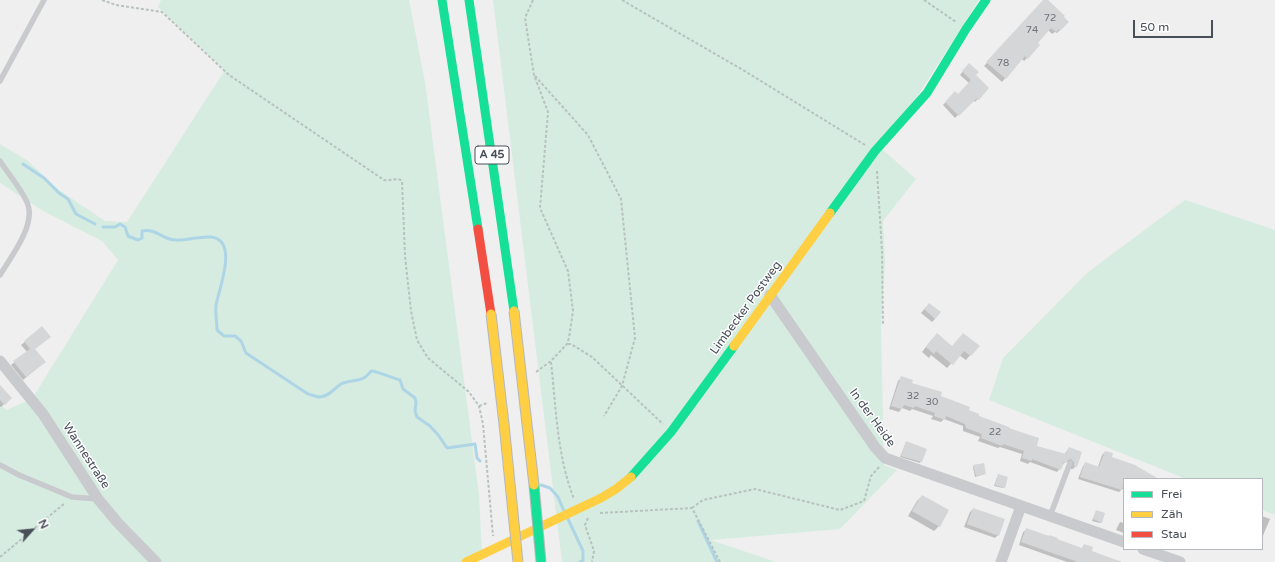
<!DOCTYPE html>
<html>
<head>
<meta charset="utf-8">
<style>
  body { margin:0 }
  #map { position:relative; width:1275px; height:562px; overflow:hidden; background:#efefef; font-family:"Varela Round",sans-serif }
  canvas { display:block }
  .legend { position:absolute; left:1123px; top:478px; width:140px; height:72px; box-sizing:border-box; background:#fff; border:1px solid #b6b9bd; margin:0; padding:5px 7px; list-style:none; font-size:12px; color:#484f59 }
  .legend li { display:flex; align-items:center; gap:8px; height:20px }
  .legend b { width:20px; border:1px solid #b6b9bd }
  .north { position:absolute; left:12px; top:510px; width:40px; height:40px; -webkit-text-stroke:3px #fff; paint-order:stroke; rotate:63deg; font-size:11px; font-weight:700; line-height:16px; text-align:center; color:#484f59 }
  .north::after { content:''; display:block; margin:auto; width:14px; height:18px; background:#484f59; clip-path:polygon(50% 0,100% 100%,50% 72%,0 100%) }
  .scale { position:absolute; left:1133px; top:20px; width:80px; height:18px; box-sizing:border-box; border:2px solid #484f59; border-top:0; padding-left:5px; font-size:12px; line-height:14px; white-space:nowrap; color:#484f59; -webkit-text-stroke:3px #fff; paint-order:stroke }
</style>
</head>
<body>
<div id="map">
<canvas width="1275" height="562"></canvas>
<ul class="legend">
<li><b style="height:5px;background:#16e098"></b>Frei</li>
<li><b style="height:5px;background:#ffcf43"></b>Zäh</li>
<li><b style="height:5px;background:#f24e42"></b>Stau</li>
</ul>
<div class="north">N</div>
<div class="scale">50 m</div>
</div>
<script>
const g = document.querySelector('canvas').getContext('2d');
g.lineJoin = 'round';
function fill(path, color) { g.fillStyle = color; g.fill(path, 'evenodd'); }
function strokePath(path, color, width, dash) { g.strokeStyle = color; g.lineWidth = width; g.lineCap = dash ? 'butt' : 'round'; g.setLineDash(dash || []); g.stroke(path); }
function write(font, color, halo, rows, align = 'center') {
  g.font = font + ' "Varela Round",sans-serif'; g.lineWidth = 3; g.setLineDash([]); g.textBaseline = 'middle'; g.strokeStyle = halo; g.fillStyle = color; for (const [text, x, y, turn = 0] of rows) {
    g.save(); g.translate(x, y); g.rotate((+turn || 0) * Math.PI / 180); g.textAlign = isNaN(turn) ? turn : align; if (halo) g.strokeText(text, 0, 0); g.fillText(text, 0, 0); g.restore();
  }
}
fill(new Path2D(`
  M161 0H409L425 82 479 495 482 553 464 562H0V404L6 410 32 399 118 260 102 241 43 211 0 183V144L28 161 59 190 105 221 127 222 225 70 158 7Z
  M493 0H979L883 150 916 179 883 221 885 262 881 327 884 465 897 470 840 529 711 540 776 562H562Z
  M1185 200 1275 230V515L1262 510V479H1186L989 400 1003 358 1088 272Z`), '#d6ece0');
fill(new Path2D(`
  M1044 0H1046L1062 17 1060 30 1057 33 1055 32 1052 34 1048 30 1036 43 1027 58 1024 61 1022 59 1002 82 984 66Z
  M969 64 974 75 988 88 975 102 973 100 955 118 943 105 955 92 958 95 969 83 960 75Z
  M926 307 935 319 932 322 921 313Z
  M42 328 34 349 41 365 23 380 11 365 27 352 21 345Z
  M963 334 978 346 966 360 959 355 947 368 931 355 929 358 922 352 932 339 952 347Z
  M901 378 910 384 940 396 1035 446 1064 455 1069 448 1076 466 1073 469H1071V464L1066 461 1057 472 1030 462 1028 464 1020 461 1022 454 1000 447 998 448 978 441 980 437 963 431V426L944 419 941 422 931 419 933 416 912 409 910 411 902 408 899 412 889 409 898 381Z
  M0 388 11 398 1 407 0 406Z
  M906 442 925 449 920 463 900 457Z
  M1105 452 1110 458 1152 479H1124V490L1122 489 1119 492 1078 479 1083 466 1086 463 1098 467 1102 455Z
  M974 466 985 474 975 477 973 467Z
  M997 477 1004 487 1003 488 994 486Z
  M922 496 939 526 934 531 908 516 917 501Z
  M973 509 998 535 995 538 964 527 970 512Z
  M1096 511 1101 522 1100 523 1092 521Z
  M1262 516 1270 519 1262 538Z
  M1120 522 1124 523V533L1116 530Z
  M1026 530 1081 549 1084 545 1090 552 1122 562H1067L1019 545 1023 532Z`), '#0003');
strokePath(new Path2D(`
  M23 164 44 178 59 193 68 199 76 214 95 224
  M103 227H115L120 224 125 227 128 236 138 240 142 238V231C158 228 163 241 177 240 188 240 200 236 211 237 239 240 219 289 216 305 215 313 217 322 217 330L224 336H235L241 341 246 353 308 394C312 395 317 397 320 397 330 396 333 389 341 384 353 378 362 384 371 371 378 371 391 378 400 380L403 389 415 398 416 402 415 411 417 417 430 426 439 436 447 448 475 444 477 458 480 461
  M541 485 550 488 558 497 564 511
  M568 519 583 551V560L580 562
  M698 521 717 562`), '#aed5e6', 3);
fill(new Path2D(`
  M1043 0H1048L1065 16 1064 17 1069 22 1060 31 1059 29 1056 32 1051 28 1038 43 1040 45 1028 59 1025 56 1006 79 986 62Z
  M969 63 979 72 976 75 989 88 979 100 977 98 959 116 945 102 955 91 958 94 971 80 962 71Z
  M929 303 941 312 935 319 924 309Z
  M42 326 51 337 35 349 46 362 26 377 13 361 30 349 24 341Z
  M937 333 952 346 963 333 980 346 971 356 964 351 953 365 936 351 934 354 926 347Z
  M901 376 913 380 912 383 942 392 941 396 970 407 969 410 979 414V416L1009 427V428L1039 438 1037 446 1066 454 1069 447 1082 452 1077 467 1074 466V462L1071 459 1068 460 1066 463 1064 462 1061 470 1032 459V461L1022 458 1024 451 1003 444 1002 446 981 438 982 434 966 428 965 424 946 416 945 420 934 416 935 413 915 406 914 408 904 405 902 409 891 406Z
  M0 385 12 398 5 405 0 400Z
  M906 441 927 449 922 462 901 456Z
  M1105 451 1113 453 1112 457 1135 465 1159 479H1124L1122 490 1080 477 1085 462 1099 467Z
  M984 463 986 474 976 476 973 465Z
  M998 474 1008 477 1005 488 995 485Z
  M922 495 949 510 940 527 912 511Z
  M973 508 1005 519 999 536 967 524Z
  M1096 510 1105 513 1102 523 1093 519Z
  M1026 528 1049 536V535L1058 538 1057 539 1082 548 1084 544 1093 547 1092 551 1119 561V562H1078L1021 542Z`), '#d5d6d8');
strokePath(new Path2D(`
  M102 0 116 5 162 12 229 75 384 180C390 181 398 177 402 181L405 256 411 311 417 340 428 358 469 392 479 406 483 424 493 536
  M533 0 525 18 534 75 548 112 540 208 568 271 573 311 569 338 567 344 551 361 536 372
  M622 0 743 70 865 145
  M924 0 956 22
  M535 76 588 135 621 199 635 338 622 386 604 416
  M877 171 882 251 883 325
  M568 344H571L592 357 663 424
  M551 362C556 407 557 456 574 499
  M479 406 487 403
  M692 508 703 500 755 489 840 510 864 501 871 476 880 466
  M600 513 692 508 720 562
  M588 518 585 525 594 551 592 562
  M0 557 65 503`), '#b8c2bf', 2, [3, 2]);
strokePath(new Path2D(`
  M0 81 44 0
  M0 161C7 172 25 194 28 205 35 226 11 257 0 275
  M0 465 19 475 72 497 98 499
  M1050 516 1070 463`), '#c9cacd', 5.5);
strokePath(new Path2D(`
  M770 295 875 447 885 458 1124 542
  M0 361 43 414 98 499 118 523 156 562
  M1143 549 1180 562
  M1001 562 1021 506`), '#c9cacd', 11);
strokePath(new Path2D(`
  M442 0 478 229
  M469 0 514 311
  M830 213 875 151 927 93 966 29 986 0
  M631 477 671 432 734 346`), '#16e098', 9);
strokePath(new Path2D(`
  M734 346 830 213
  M466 562 601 498 616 489 631 477`), '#ffcf43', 9);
strokePath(new Path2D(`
  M478 229 491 314`), '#f24e42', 9);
const fastBridge = new Path2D(`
  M534 485 541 562`);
const slowBridge = new Path2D(`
  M514 311 534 485
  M491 314 504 424 518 562`);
strokePath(fastBridge, '#b5b8bd', 11, []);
strokePath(slowBridge, '#b5b8bd', 11, []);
strokePath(fastBridge, '#16e098', 9);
strokePath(slowBridge, '#ffcf43', 9);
write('10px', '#6d727a', null, [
  ["72",1050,18],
  ["74",1032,30],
  ["78",1003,63],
  ["32",913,396],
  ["30",932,402],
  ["22",995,432]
]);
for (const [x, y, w] of [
  [492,155,34]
]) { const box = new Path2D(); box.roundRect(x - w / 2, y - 9, w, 18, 3); g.fillStyle = '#fff'; g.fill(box); strokePath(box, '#484f59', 1); }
write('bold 11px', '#484f59', null, [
  ["A 45",492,155]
]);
write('12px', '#484f59', '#fff', [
  ["Limbecker Postweg",746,308,-54],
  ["In der Heide",872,418,54],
  ["Wannestraße",86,456,57]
]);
</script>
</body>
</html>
